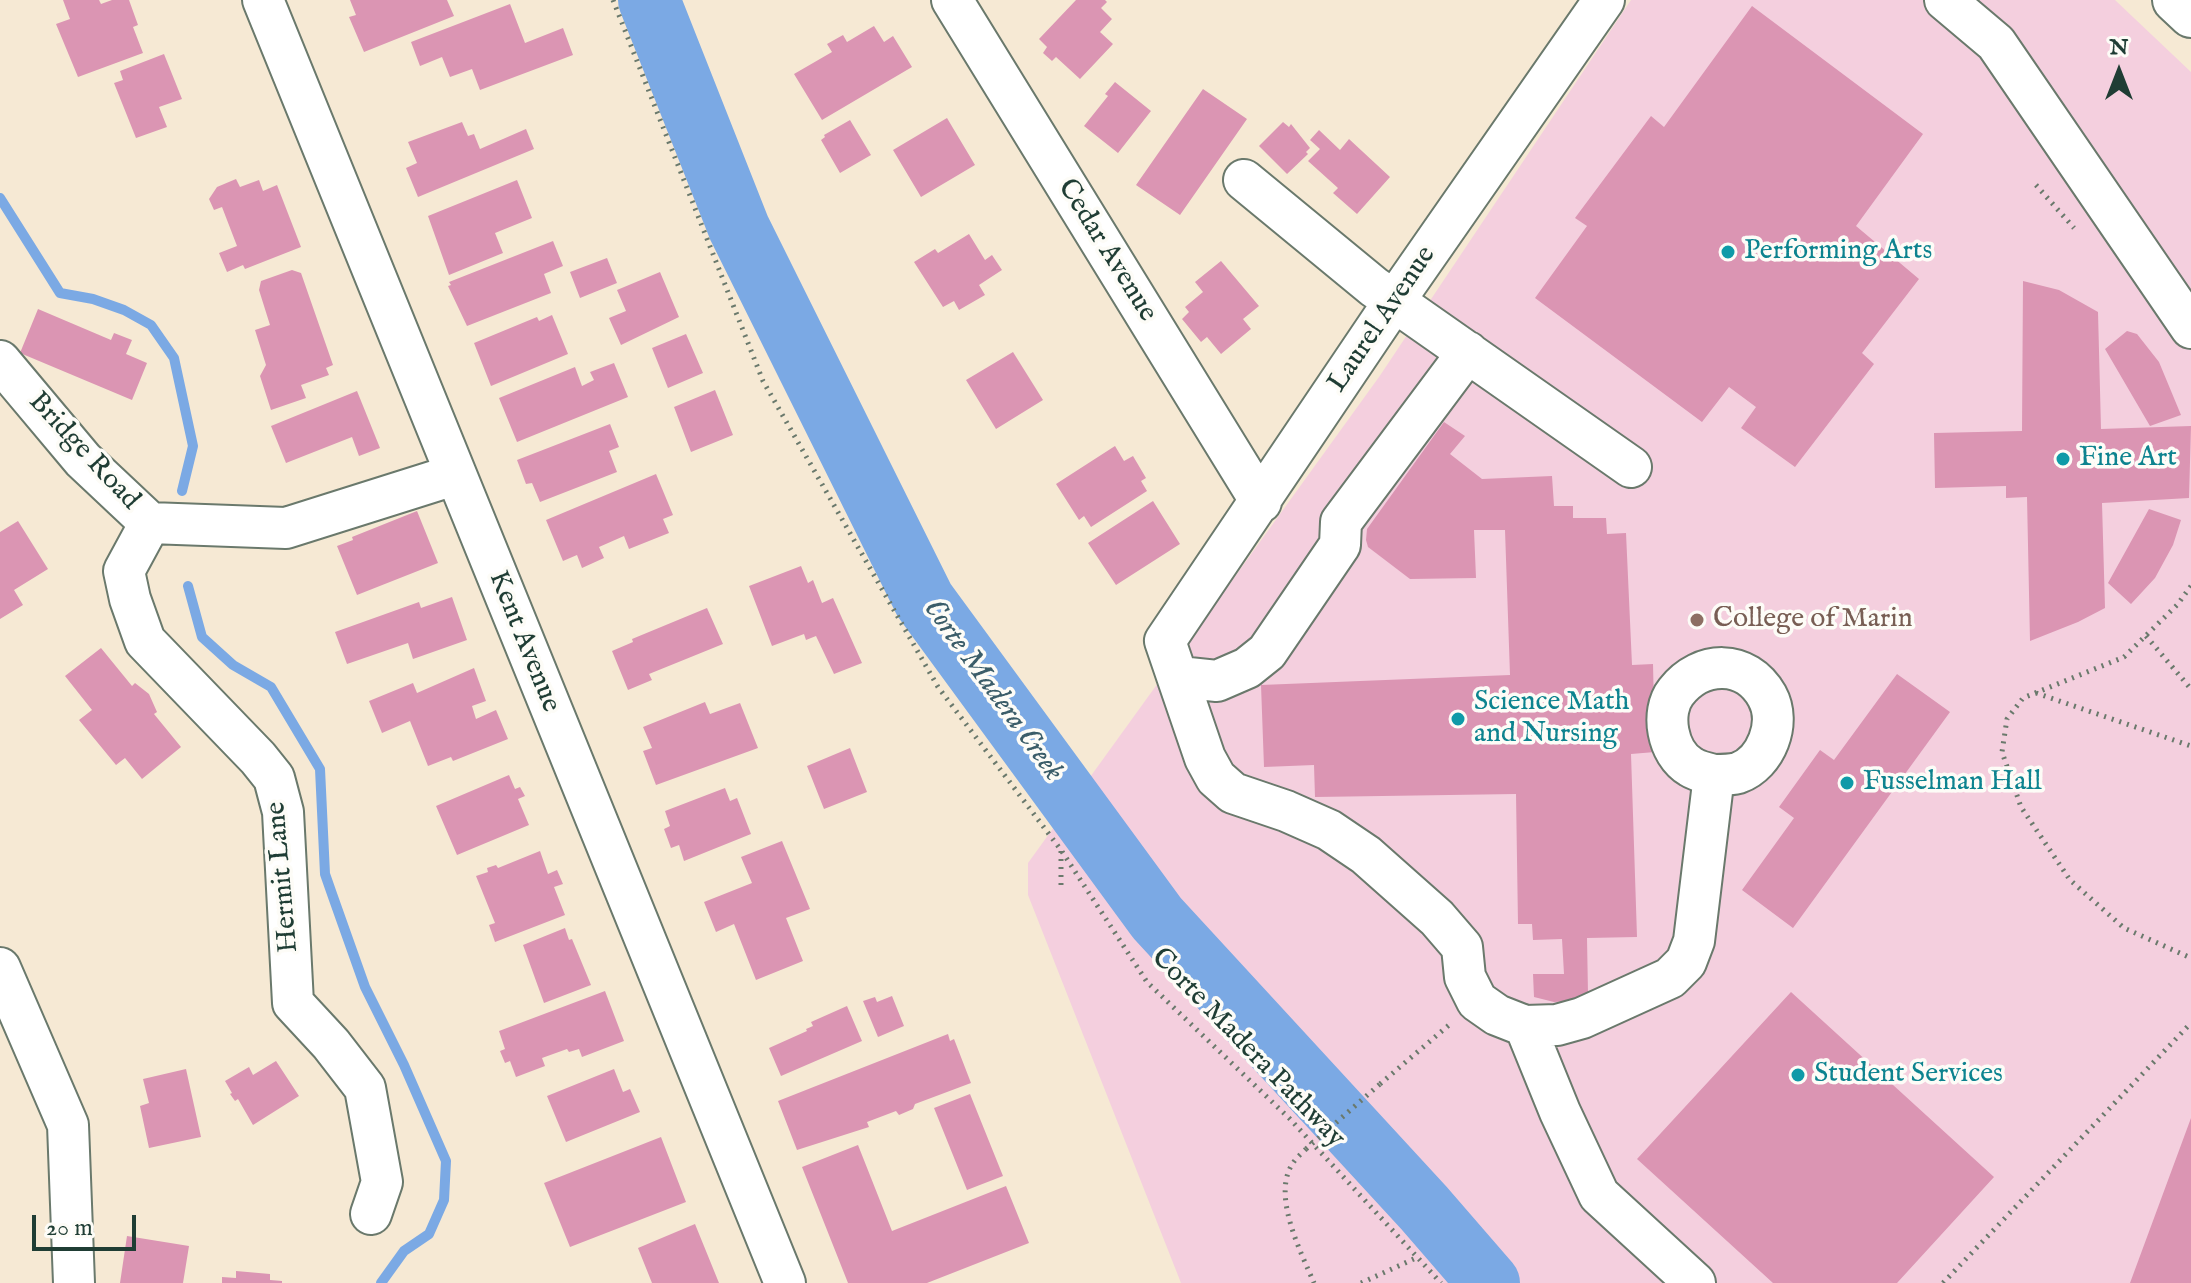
<!DOCTYPE html>
<html>
<head>
<meta charset="utf-8">
<style>
  body { margin:0 }
  #map { position:relative; width:2191px; height:1283px; overflow:hidden; background:#f6e9d4; font-family:"IM FELL English",serif }
  canvas { display:block }
  .north { position:absolute; left:2079px; top:32px; width:80px; height:80px; -webkit-text-stroke:6px #fdfcf7; paint-order:stroke; rotate:0deg; font-size:22px; font-weight:700; line-height:32px; text-align:center; color:#1f3d34 }
  .north::after { content:''; display:block; margin:auto; width:28px; height:36px; background:#1f3d34; clip-path:polygon(50% 0,100% 100%,50% 72%,0 100%) }
  .scale { position:absolute; left:32px; top:1215px; width:104px; height:36px; box-sizing:border-box; border:4px solid #1f3d34; border-top:0; padding-left:10px; font-size:24px; line-height:28px; white-space:nowrap; color:#1f3d34; -webkit-text-stroke:6px #fdfcf7; paint-order:stroke }
</style>
</head>
<body>
<div id="map">
<canvas width="2191" height="1283"></canvas>
<div class="north">N</div>
<div class="scale">20 m</div>
</div>
<script>
const g = document.querySelector('canvas').getContext('2d');
g.lineJoin = 'round';
function fill(path, color) { g.fillStyle = color; g.fill(path, 'evenodd'); }
function strokePath(path, color, width, dash) { g.strokeStyle = color; g.lineWidth = width; g.lineCap = dash ? 'butt' : 'round'; g.setLineDash(dash || []); g.stroke(path); }
function write(font, color, halo, rows, align = 'center') {
  g.font = font + ' "IM FELL English",serif'; g.lineWidth = 7; g.setLineDash([]); g.textBaseline = 'middle'; g.strokeStyle = halo; g.fillStyle = color; for (const [text, x, y, turn = 0] of rows) {
    g.save(); g.translate(x, y); g.rotate((+turn || 0) * Math.PI / 180); g.textAlign = isNaN(turn) ? turn : align; if (halo) g.strokeText(text, 0, 0); g.fillText(text, 0, 0); g.restore();
  }
}
fill(new Path2D(`
  M1631 0H2115L2191 72V1283H1181L1028 895V863L1379 377Z`), '#f4cfde');
strokePath(new Path2D(`
  M0 198 60 293 93 299 124 310 151 325 174 358 193 446 182 491
  M188 586 202 637 233 665 271 687 320 769 325 874 332 894 365 987 404 1065 446 1161 444 1200 429 1234 404 1251 381 1283`), '#7ba9e4', 10);
strokePath(new Path2D(`
  M649 0 739 228 924 600 1157 918 1424 1208 1489 1283`), '#7ba9e4', 62);
fill(new Path2D(`
  M63 0H99L101 4 112 0H129L138 25 133 27 143 53 78 77 56 24 70 19Z
  M350 0H447L454 16 364 52 349 17 356 15Z
  M1076 0H1105L1107 2 1101 8 1112 19 1100 32 1113 44 1080 79 1056 57 1052 61 1043 53 1047 47 1039 39Z
  M510 4 525 43 563 28 573 55 480 90 472 69 450 77 442 57 420 66 411 42Z
  M1752 6 1923 134 1856 226 1919 279 1862 353 1874 364 1795 467 1741 428 1756 407 1729 387 1702 422 1535 298 1587 226 1575 218 1651 116 1664 127Z
  M874 26 884 42 893 36 912 67 822 120 794 74 832 52 827 44 843 35 847 42Z
  M164 54 182 99 159 107 167 127 136 138 114 83 123 80 120 71Z
  M1115 82 1151 111 1118 153 1084 126 1108 96 1105 94Z
  M1203 89 1247 119 1180 215 1136 185Z
  M947 118 975 165 921 197 893 150Z
  M850 120 871 155 840 173 821 140 825 137 824 135Z
  M462 122 468 136 474 134 480 149 526 129 534 149 418 197 406 168 417 163 408 142Z
  M1283 122 1289 127 1291 124 1310 148 1306 152 1308 154 1287 174 1259 146Z
  M1319 130 1340 150 1349 139 1390 177 1357 214 1333 193 1338 188 1308 161 1320 149 1310 140Z
  M236 179 240 187 259 180 263 191 277 185 301 247 245 269 243 265 227 272 219 253 237 246 222 207 214 210 209 199 217 187Z
  M517 180 532 218 495 233 503 253 449 275 428 216Z
  M969 234 985 260 992 255 1002 270 979 285 985 295 959 310 954 301 943 307 914 262 935 249 938 253Z
  M553 241 563 266 544 274 551 293 467 326 448 286 451 285 449 282Z
  M607 258 617 283 580 298 570 272Z
  M1221 261 1259 306 1243 319 1251 329 1221 354 1207 337 1201 342 1182 319 1189 312 1185 307 1203 292 1195 282Z
  M292 270 301 273 333 365 326 368 329 375 301 385 306 398 271 410 260 376 266 365 255 330 270 325 259 290 261 281Z
  M660 272 679 317 621 345 609 318 626 311 617 290Z
  M2023 281 2059 290 2098 312 2101 429 2191 426 2189 498 2102 503 2105 608 2078 622 2030 641 2027 497 2006 498V486L1935 488 1934 433 2022 431Z
  M38 309 111 340 114 333 132 340 126 354 147 363 132 400 20 353Z
  M552 315 568 354 491 386 474 343 537 317 539 321Z
  M2127 331 2137 334 2159 362 2181 415 2150 426 2105 349Z
  M686 334 703 373 668 388 652 348Z
  M1013 352 1043 400 996 429 966 380Z
  M614 363 628 397 517 442 499 398 575 367 582 386 594 380 590 372Z
  M715 390 733 435 691 452 674 407Z
  M357 391 380 448 359 456 352 437 286 463 271 426Z
  M1444 422 1465 436 1450 454 1482 479 1552 476 1554 506H1573V518H1606L1607 534 1626 533 1632 665 1653 664 1655 752 1631 754 1637 937 1587 938 1588 994 1570 1001 1554 1002 1534 997 1533 974H1564L1562 939 1533 940 1532 924H1518L1516 794 1315 797 1314 765 1264 767 1261 685 1510 675 1505 530H1474L1476 578 1410 579 1368 547 1366 540 1367 529Z
  M610 424 619 447 609 451 617 472 540 502 532 483 526 484 517 460Z
  M1115 446 1124 461 1133 456 1146 478 1141 481 1147 491 1091 527 1084 516 1079 520 1056 484Z
  M656 474 673 515 663 519 669 533 629 549 624 536 599 547 604 558 582 568 577 555 563 561 546 520Z
  M1153 501 1180 544 1116 585 1088 543Z
  M2149 509 2181 520 2173 545 2155 578 2131 604 2108 583Z
  M417 511 438 563 357 595 337 546 353 540 352 537Z
  M18 521 48 569 14 590 23 605 0 619V532Z
  M801 566 808 583 813 580 822 603 833 598 862 663 834 674 816 636 806 640 804 634 772 646 749 586Z
  M452 597 467 640 413 659 408 643 347 664 335 632 419 602 421 608Z
  M707 608 723 644 649 674 652 680 628 690 612 651 633 642 632 639Z
  M101 648 132 686 135 683 149 694 157 712 154 714 181 747 142 779 125 758 116 765 79 720 92 710 65 676Z
  M474 668 486 701 472 706 476 719 496 710 508 739 453 761 451 757 428 766 410 721 382 733 369 701 413 683 417 693Z
  M1897 674 1950 712 1793 928 1742 890 1794 818 1779 807 1820 750 1834 760Z
  M705 702 710 714 740 703 758 748 656 785 643 751 652 748 643 727Z
  M850 748 867 792 824 809 807 766Z
  M509 775 515 789 520 787 525 796 518 799 529 825 457 855 436 806Z
  M725 788 730 801 737 798 751 834 684 861 679 845 671 848 664 829 670 826 665 811Z
  M782 841 810 909 786 918 803 961 756 980 734 924 716 932 704 902 752 883 741 857Z
  M540 851 548 874 557 870 563 884 554 887 565 915 495 942 489 925 495 923 476 876 488 872 487 868 496 865 498 868Z
  M565 928 569 940 572 939 591 985 544 1003 523 945Z
  M605 991 624 1041 582 1057 579 1049 569 1052 567 1049 542 1058 545 1066 516 1077 510 1061 505 1063 500 1051 505 1049 499 1031Z
  M1791 992 1994 1177 1897 1283H1773L1637 1159Z
  M892 996 904 1026 878 1037 863 1001 875 997 877 1002Z
  M847 1006 862 1041 781 1076 769 1048 807 1031 806 1029 813 1026 811 1022Z
  M948 1034 950 1041 954 1039 971 1083 915 1104 913 1109 899 1115 896 1111 867 1122 869 1127 797 1150 778 1101Z
  M276 1061 299 1096 253 1125 238 1099 235 1101 230 1094 232 1093 225 1081 249 1067 253 1075Z
  M186 1069 201 1137 149 1148 140 1106 149 1103 143 1079Z
  M614 1069 623 1092 630 1089 640 1112 566 1142 547 1096Z
  M970 1094 1003 1176 967 1190 934 1108Z
  M2191 1118V1283H2130Z
  M661 1137 686 1202 570 1247 544 1183Z
  M858 1145 892 1231 1006 1186 1029 1243 927 1283H848L802 1167Z
  M695 1224 719 1283H652L638 1248Z
  M127 1236 189 1246 183 1283H120Z
  M236 1271 270 1274V1280L282 1281V1283H222V1277L236 1278Z`), '#db95b3');
const minor = new Path2D(`
  M263 0 785 1283
  M952 0 1261 502
  M1604 0 1395 300 1165 641 1205 758 1216 778 1233 793 1286 811 1329 830 1366 855 1437 918 1462 947 1465 977 1477 1001 1497 1015 1525 1026 1560 1112 1599 1195 1695 1283
  M1945 0 1996 43 2191 328
  M1244 180 1374 287 1631 467
  M0 361 83 460 150 523 286 528 454 475
  M150 523 124 571 130 599 145 641 258 758 274 778 283 812 293 1003 331 1044 365 1088 382 1182 371 1214
  M1179 677 1217 681 1247 668 1267 652 1340 545 1341 522 1468 352
  M0 968 68 1125 74 1283
  M1525 1026 1557 1025 1582 1018 1670 978 1686 962 1694 941 1714 775C1721 775 1731 775 1738 773 1766 763 1782 723 1767 696 1746 659 1701 660 1676 692 1660 712 1667 753 1691 767 1697 771 1706 773 1714 775`);
const major = new Path2D(`
  M2175 0 2191 15`);
strokePath(minor, '#6a796c', 44);
strokePath(major, '#6a796c', 48);
strokePath(new Path2D(`
  M613 0 763 381 938 687 1061 850 1147 982 1290 1119 1441 1283
  M2036 185 2074 228
  M2191 586 2177 605 2124 657 2023 698 2007 719 2002 752 2021 807 2070 880 2124 928 2191 958
  M2146 636 2191 689
  M2036 693 2191 746
  M1061 851V891
  M1380 1084 1449 1025
  M1306 1149C1302 1153 1296 1158 1293 1163 1271 1195 1301 1252 1314 1283
  M1361 1283 1416 1258
  M1943 1283 2191 1023`), '#6a796c', 5, [2, 6]);
strokePath(minor, '#fff', 40);
strokePath(major, '#fff', 44);
strokePath(new Path2D(`
  M1306 1149 1380 1084`), '#6a796c', 5, [2, 6]);
for (const [x, y, r, color] of [
  [1728,252,8,"#0f9aa8"],
  [2063,459,8,"#0f9aa8"],
  [1697,620,8,"#8d6e63"],
  [1458,719,8,"#0f9aa8"],
  [1847,783,8,"#0f9aa8"],
  [1798,1075,8,"#0f9aa8"]
]) { const dot = new Path2D(); dot.arc(x, y, r, 0, 2 * Math.PI); g.fillStyle = color; g.fill(dot); strokePath(dot, '#fdfcf7', 3); }
write('28px', '#1f3d34', '#fdfcf7', [
  ["Cedar Avenue",1106,251,58],
  ["Laurel Avenue",1383,320,-56],
  ["Bridge Road",83,452,47],
  ["Kent Avenue",523,642,68],
  ["Hermit Lane",284,877,-95],
  ["Corte Madera Pathway",1247,1049,46]
]);
write('28px', '#0d838f', '#fdfcf7', [
  ["Performing Arts",1744,252],
  ["Fine Art",2079,459],
  ["Science Math",1474,703],
  ["and Nursing",1474,735],
  ["Fusselman Hall",1863,783],
  ["Student Services",1814,1075]
], 'left');
write('28px', '#785e54', '#fdfcf7', [
  ["College of Marin",1713,620]
], 'left');
write('italic 30px', '#3b5d69', '#fdfcf7', [
  ["Corte Madera Creek",992,691,54]
]);
</script>
</body>
</html>
